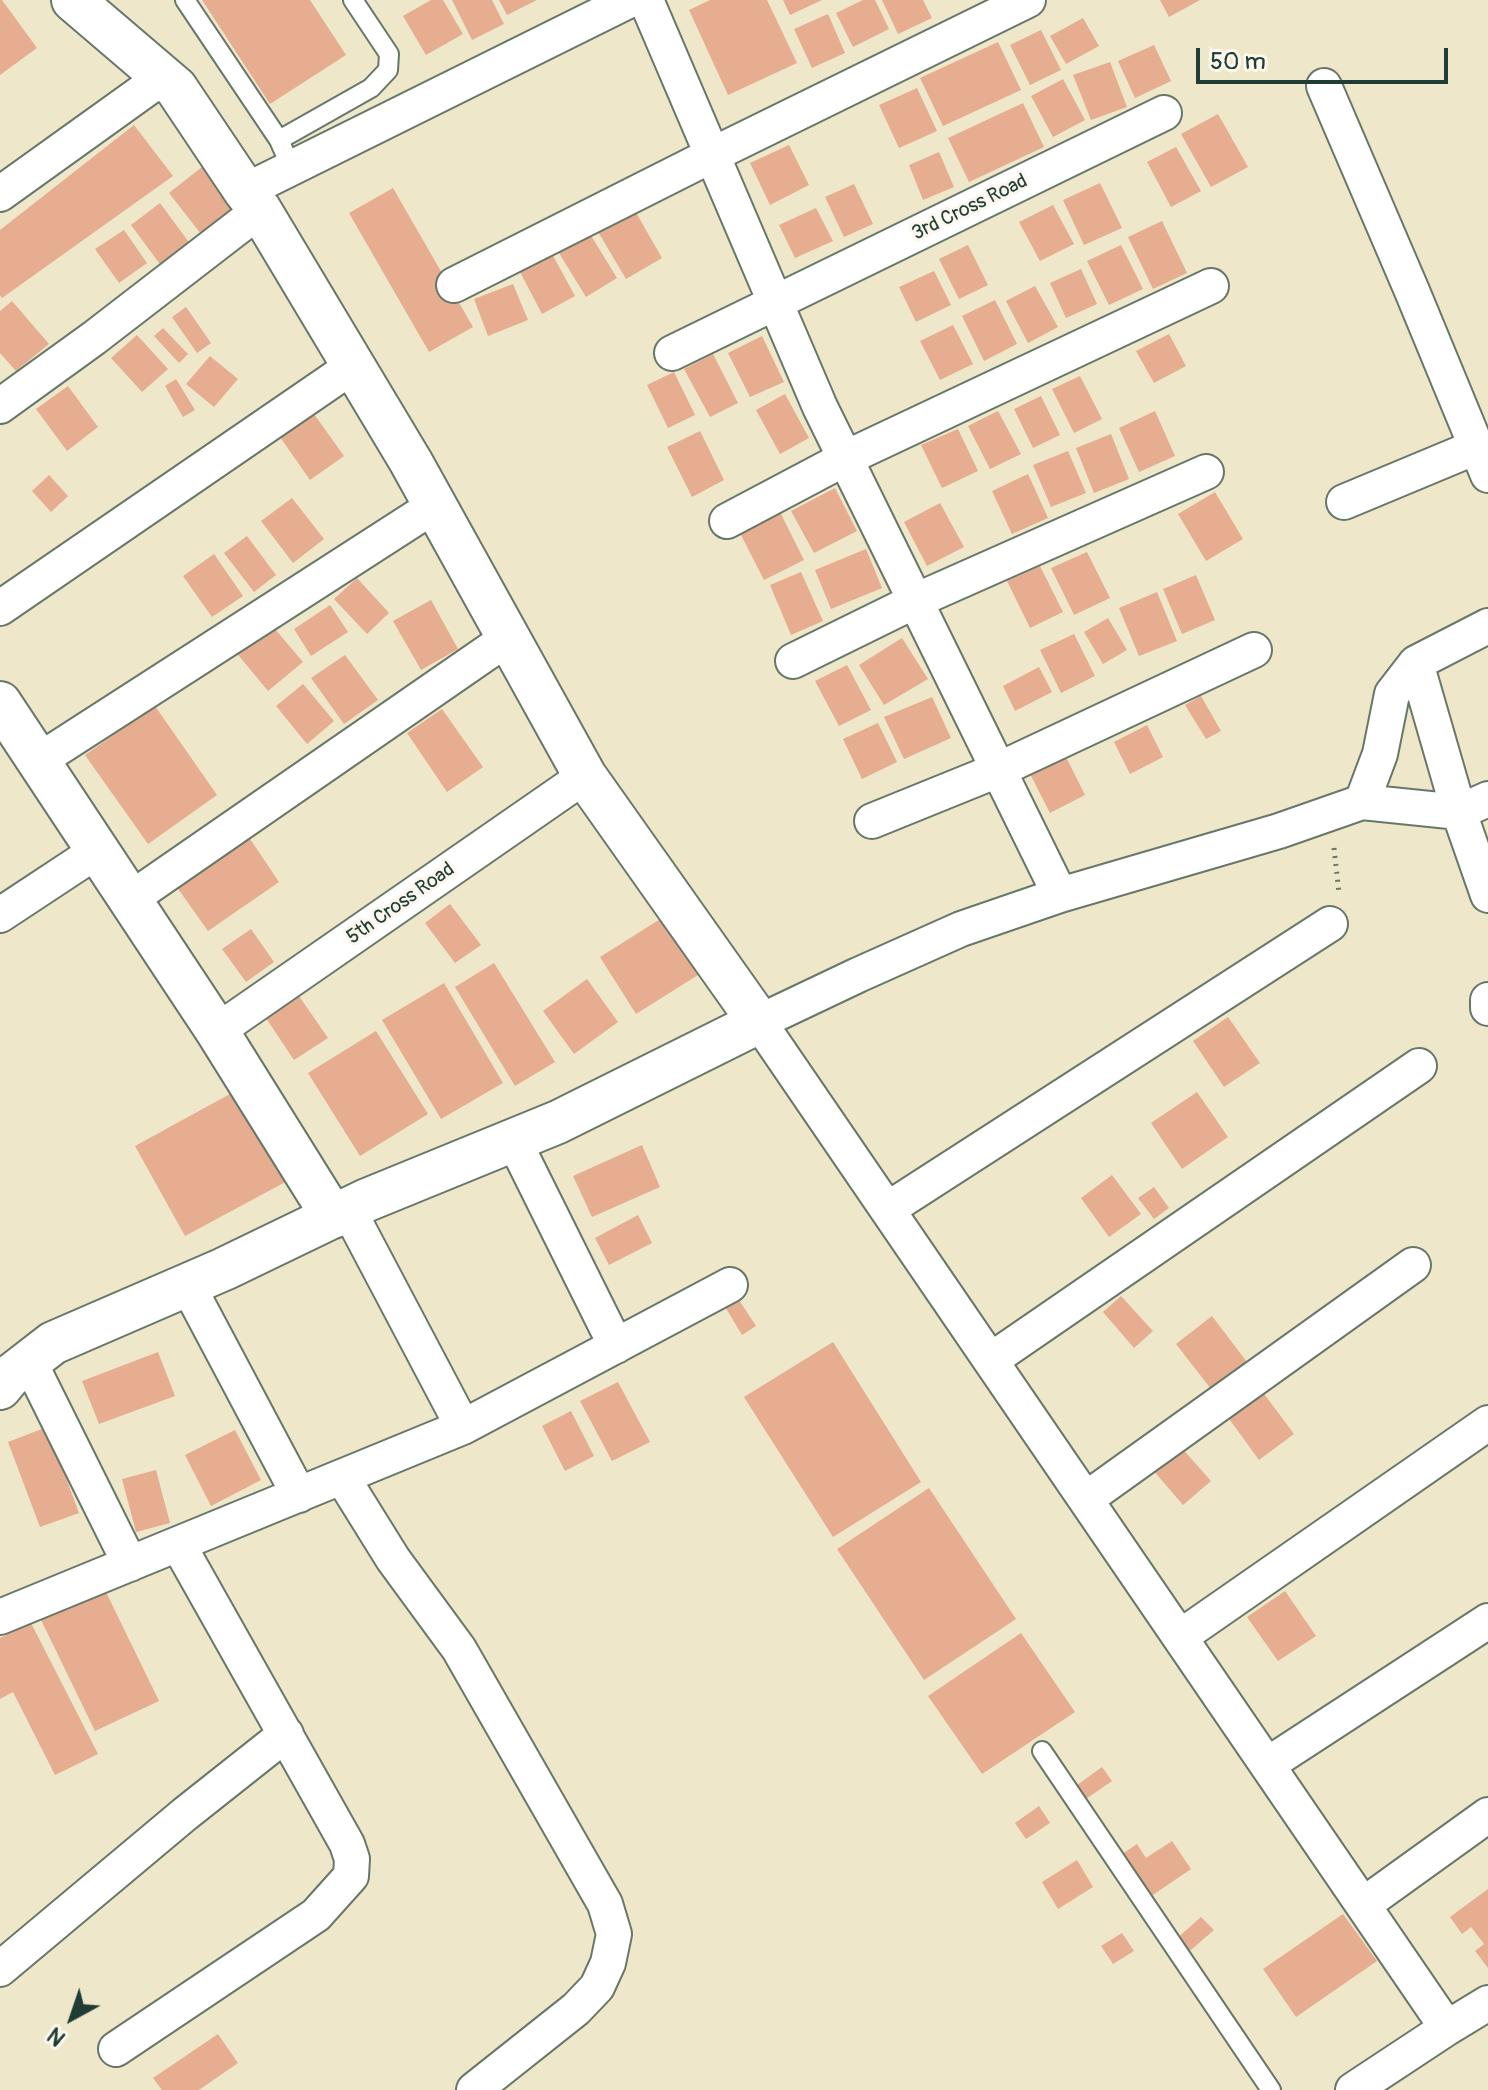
<!DOCTYPE html>
<html>
<head>
<meta charset="utf-8">
<style>
  body { margin:0 }
  #map { position:relative; width:1488px; height:2090px; overflow:hidden; background:#eee7ca; font-family:Pangolin,sans-serif }
  canvas { display:block }
  .north { position:absolute; left:32px; top:1978px; width:80px; height:80px; -webkit-text-stroke:6px #fbf7ec; paint-order:stroke; rotate:220deg; font-size:22px; font-weight:700; line-height:32px; text-align:center; color:#1f3d34 }
  .north::after { content:''; display:block; margin:auto; width:28px; height:36px; background:#1f3d34; clip-path:polygon(50% 0,100% 100%,50% 72%,0 100%) }
  .scale { position:absolute; left:1196px; top:48px; width:252px; height:36px; box-sizing:border-box; border:4px solid #1f3d34; border-top:0; padding-left:10px; font-size:24px; line-height:28px; white-space:nowrap; color:#1f3d34; -webkit-text-stroke:6px #fbf7ec; paint-order:stroke }
</style>
</head>
<body>
<div id="map">
<canvas width="1488" height="2090"></canvas>
<div class="north">N</div>
<div class="scale">50 m</div>
</div>
<script>
const g = document.querySelector('canvas').getContext('2d');
g.lineJoin = 'round';
function fill(path, color) { g.fillStyle = color; g.fill(path, 'evenodd'); }
function strokePath(path, color, width, dash) { g.strokeStyle = color; g.lineWidth = width; g.lineCap = dash ? 'butt' : 'round'; g.setLineDash(dash || []); g.stroke(path); }
function write(font, color, halo, rows, align = 'center') {
  g.font = font + ' Pangolin,sans-serif'; g.lineWidth = 6; g.setLineDash([]); g.textBaseline = 'middle'; g.strokeStyle = halo; g.fillStyle = color; for (const [text, x, y, turn = 0] of rows) {
    g.save(); g.translate(x, y); g.rotate((+turn || 0) * Math.PI / 180); g.textAlign = isNaN(turn) ? turn : align; if (halo) g.strokeText(text, 0, 0); g.fillText(text, 0, 0); g.restore();
  }
}
fill(new Path2D(`
  M0 0H2L37 48 0 75Z
  M202 0H310L346 55 270 104Z
  M431 0H443L463 34 426 55 403 16Z
  M452 0H492L504 24 472 40Z
  M499 0H537L507 15Z
  M710 0H767L797 63 728 95 689 10Z
  M783 0H822L790 15Z
  M863 0H875L889 29 853 47 836 13Z
  M882 0H923L932 18 898 34Z
  M1160 0H1200L1169 17Z
  M828 14 845 53 812 68 794 29Z
  M1083 18 1099 46 1066 64 1050 36Z
  M1041 30 1061 70 1030 85 1010 45Z
  M998 42 1021 90 943 126 920 78Z
  M1154 45 1171 81 1135 98 1118 61Z
  M1110 62 1127 107 1091 120 1073 75Z
  M1063 79 1085 120 1053 137 1031 96Z
  M917 88 937 131 899 148 879 105Z
  M1023 103 1044 147 969 182 948 138Z
  M1218 114 1248 167 1211 187 1181 134Z
  M134 125 173 176 2 298 0 295V230Z
  M789 145 809 185 770 205 750 163Z
  M1176 147 1201 191 1171 207 1147 162Z
  M939 152 954 187 923 200 909 165Z
  M207 163 239 204 201 234 169 193Z
  M1100 183 1122 228 1084 245 1063 200Z
  M854 184 873 224 844 237 825 197Z
  M393 188 473 327 429 352 349 213Z
  M160 203 191 245 162 267 131 225Z
  M1053 205 1074 244 1040 261 1019 222Z
  M816 208 833 241 795 258 779 225Z
  M634 209 662 258 626 279 597 230Z
  M1162 221 1187 273 1153 289 1128 237Z
  M124 230 147 263 119 283 95 249Z
  M590 234 617 278 586 297 559 253Z
  M968 245 988 285 959 299 939 259Z
  M1121 245 1143 289 1109 305 1087 261Z
  M551 252 575 296 542 314 519 270Z
  M1081 269 1097 304 1066 318 1050 283Z
  M934 271 951 305 916 322 899 287Z
  M513 284 528 320 488 336 474 299Z
  M1035 286 1058 327 1028 343 1006 301Z
  M995 300 1017 344 984 361 962 316Z
  M12 301 49 344 16 371 0 353V311Z
  M186 307 211 343 197 353 172 317Z
  M953 325 973 364 940 380 920 341Z
  M163 328 188 354 179 363 154 336Z
  M1169 334 1186 366 1154 383 1136 351Z
  M137 335 168 369 142 392 111 358Z
  M762 336 784 382 750 397 728 353Z
  M713 354 738 403 710 417 684 369Z
  M210 356 238 379 214 407 186 384Z
  M674 372 695 415 668 428 647 385Z
  M1080 376 1102 419 1074 433 1052 389Z
  M176 379 195 410 183 417 165 386Z
  M68 386 98 427 67 451 36 409Z
  M785 394 809 438 780 454 756 410Z
  M1041 396 1060 435 1033 448 1014 409Z
  M998 411 1021 454 990 469 968 426Z
  M1155 411 1175 456 1139 472 1119 428Z
  M314 414 344 456 310 480 280 437Z
  M958 429 978 471 942 488 921 445Z
  M700 431 724 480 692 497 667 447Z
  M1111 434 1129 479 1094 493 1076 448Z
  M1068 451 1086 493 1051 507 1033 465Z
  M1028 474 1048 518 1012 534 992 491Z
  M49 475 68 496 51 512 32 491Z
  M835 488 857 531 814 553 791 511Z
  M1215 492 1243 539 1206 561 1178 514Z
  M292 498 324 539 293 563 261 521Z
  M940 503 964 547 927 566 904 522Z
  M780 512 804 560 764 580 739 531Z
  M247 536 276 575 254 592 224 553Z
  M866 549 882 588 831 609 815 570Z
  M1087 552 1110 598 1074 615 1051 568Z
  M214 554 243 596 212 617 183 576Z
  M1040 566 1063 612 1030 628 1007 581Z
  M801 572 823 621 791 635 770 585Z
  M1196 575 1215 620 1182 634 1163 589Z
  M357 578 389 613 367 634 334 599Z
  M1157 592 1177 641 1139 656 1119 608Z
  M431 600 458 649 421 670 393 621Z
  M330 605 348 632 311 656 294 629Z
  M1108 618 1127 650 1103 664 1084 632Z
  M269 622 303 662 268 691 235 651Z
  M1074 634 1095 676 1061 693 1040 650Z
  M902 638 928 679 884 705 859 665Z
  M345 655 378 700 344 724 311 678Z
  M847 665 871 710 839 726 815 681Z
  M1039 667 1052 692 1015 711 1003 686Z
  M303 684 334 721 307 744 276 706Z
  M1201 696 1221 731 1206 739 1185 705Z
  M932 697 951 738 904 759 884 717Z
  M155 706 217 795 148 844 85 755Z
  M442 709 483 767 447 792 407 733Z
  M878 723 897 762 862 779 843 739Z
  M1147 725 1163 757 1130 774 1114 742Z
  M1063 751 1085 795 1050 813 1027 768Z
  M246 833 279 882 208 931 174 883Z
  M450 904 481 945 455 963 425 923Z
  M662 918 698 975 636 1014 600 957Z
  M251 929 274 962 246 982 222 949Z
  M494 963 555 1062 515 1086 455 987Z
  M587 979 618 1022 574 1054 543 1011Z
  M444 983 503 1083 441 1119 382 1020Z
  M299 996 328 1038 294 1060 266 1018Z
  M1228 1017 1260 1063 1224 1087 1193 1041Z
  M376 1031 428 1114 360 1156 308 1073Z
  M241 1088 291 1179 185 1236 135 1146Z
  M1197 1092 1228 1137 1182 1169 1151 1123Z
  M642 1145 660 1187 592 1217 573 1176Z
  M1112 1175 1141 1214 1109 1237 1081 1198Z
  M1154 1187 1169 1208 1154 1219 1138 1198Z
  M638 1215 652 1243 609 1265 595 1238Z
  M1121 1296 1153 1331 1134 1348 1103 1312Z
  M737 1297 756 1326 742 1335 724 1305Z
  M1212 1316 1247 1362 1211 1389 1176 1344Z
  M833 1342 921 1482 833 1537 744 1397Z
  M158 1352 175 1396 99 1424 82 1381Z
  M618 1382 650 1442 612 1461 580 1401Z
  M1262 1391 1294 1434 1259 1460 1227 1416Z
  M571 1411 594 1456 565 1471 542 1426Z
  M47 1427 79 1513 40 1527 8 1442Z
  M235 1430 261 1480 211 1506 185 1455Z
  M1180 1446 1211 1481 1183 1505 1153 1470Z
  M156 1470 170 1523 136 1532 122 1479Z
  M929 1488 1016 1619 924 1680 837 1549Z
  M105 1590 159 1701 95 1731 41 1620Z
  M1285 1591 1316 1636 1278 1661 1247 1617Z
  M31 1623 98 1754 55 1775 13 1692 0 1699V1638Z
  M1021 1633 1075 1712 982 1774 928 1696Z
  M1102 1767 1112 1781 1083 1801 1073 1788Z
  M1039 1806 1050 1823 1026 1839 1015 1823Z
  M1172 1841 1191 1869 1147 1899 1118 1857 1137 1844 1146 1858Z
  M1077 1860 1093 1887 1058 1909 1042 1882Z
  M1488 1889V1968L1475 1951 1484 1944 1471 1927 1462 1934 1450 1917Z
  M1343 1914 1377 1961 1296 2017 1263 1969Z
  M1201 1917 1214 1930 1185 1955 1174 1941Z
  M1122 1933 1134 1951 1113 1964 1101 1946Z
  M218 2034 238 2063 199 2090H162L153 2078Z`), '#e6ad90');
const service = new Path2D(`
  M185 0 279 140
  M291 167 279 140 371 88 388 70 389 54 353 0
  M1042 1751 1271 2090`);
const minor = new Path2D(`
  M646 0 820 407 1060 895
  M1324 86 1412 291 1488 475
  M245 191 630 0
  M0 194 163 77
  M454 285 712 155 1028 0
  M672 353 1164 113
  M0 406 94 338 260 210
  M1344 502 1476 447
  M727 521 846 458 1211 286
  M0 608 353 366
  M1488 626 1416 663 1392 694 1380 754 1362 802 1279 831 1060 895 961 929 858 975 759 1022 1447 2028 1488 2003
  M793 661 915 601 1206 472
  M1416 663 1459 812 1488 895
  M38 761 434 506
  M1362 802 1459 812 1488 799
  M872 821 998 770 1254 650
  M129 900 508 638
  M0 915 97 851
  M1488 1000V1008
  M217 1031 585 776
  M514 1141 616 1346
  M348 1209 463 1427
  M888 1209 1330 924
  M187 1284 299 1495
  M991 1360 1419 1066
  M29 1361 130 1564
  M342 1477 393 1559 459 1649 605 1904 614 1934 608 1963 597 1987 576 2009 474 2090
  M1086 1499 1413 1265
  M0 1617 463 1427 730 1285
  M1180 1637 1488 1423
  M1267 1765 1488 1621
  M1363 1905 1488 1815
  M0 1969 185 1814 286 1734
  M116 2049 316 1915 351 1876 352 1859 347 1844 178 1544
  M1353 2090 1447 2028`);
const tertiary = new Path2D(`
  M0 703 217 1031 333 1217
  M0 1388 9 1377 53 1343 224 1269 367 1200 558 1122 759 1022 585 776 411 462 260 210 245 191 176 88 73 0`);
strokePath(service, '#677868', 22);
strokePath(minor, '#677868', 38);
strokePath(tertiary, '#677868', 46);
strokePath(new Path2D(`
  M1334 848 1339 893`), '#677868', 5, [2, 6]);
strokePath(service, '#fff', 18);
strokePath(minor, '#fff', 34);
strokePath(tertiary, '#fff', 42);
write('20px', '#1f3d34', '#fbf7ec', [
  ["3rd Cross Road",970,208,-26],
  ["5th Cross Road",401,904,-35]
]);
</script>
</body>
</html>
